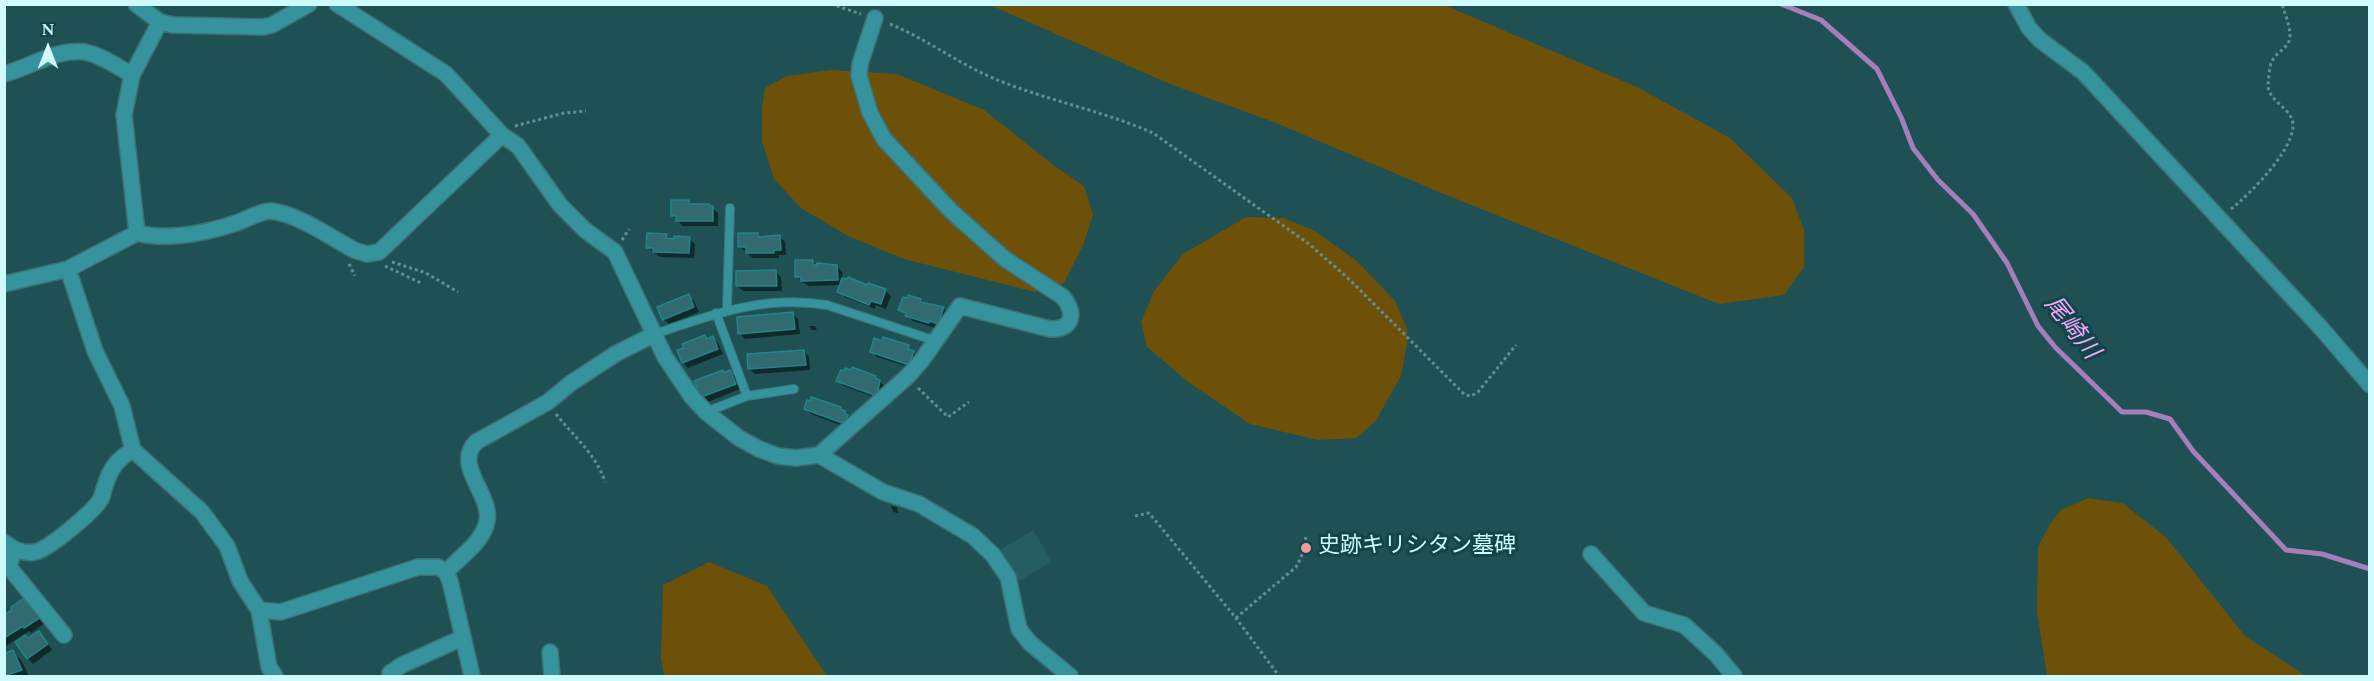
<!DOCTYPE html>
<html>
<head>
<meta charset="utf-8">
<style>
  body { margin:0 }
  #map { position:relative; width:2374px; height:681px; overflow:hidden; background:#1f5054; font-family:Spectral,serif }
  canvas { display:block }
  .frame { position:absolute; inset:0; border:6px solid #cffafe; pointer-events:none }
  .north { position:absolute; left:18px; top:18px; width:60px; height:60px; -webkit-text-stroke:4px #124549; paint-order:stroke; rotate:0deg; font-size:16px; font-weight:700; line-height:24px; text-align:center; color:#cffafe }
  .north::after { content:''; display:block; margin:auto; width:21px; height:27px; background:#cffafe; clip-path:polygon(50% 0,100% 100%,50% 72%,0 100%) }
</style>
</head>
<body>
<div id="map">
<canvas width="2374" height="681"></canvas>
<div class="frame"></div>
<div class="north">N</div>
</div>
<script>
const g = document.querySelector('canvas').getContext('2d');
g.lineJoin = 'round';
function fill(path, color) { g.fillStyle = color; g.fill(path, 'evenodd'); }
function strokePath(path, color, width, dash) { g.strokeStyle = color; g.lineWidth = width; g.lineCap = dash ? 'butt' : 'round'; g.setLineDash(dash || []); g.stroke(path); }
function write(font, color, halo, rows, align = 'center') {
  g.font = font + ' Spectral,"Noto Sans JP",serif'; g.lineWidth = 6; g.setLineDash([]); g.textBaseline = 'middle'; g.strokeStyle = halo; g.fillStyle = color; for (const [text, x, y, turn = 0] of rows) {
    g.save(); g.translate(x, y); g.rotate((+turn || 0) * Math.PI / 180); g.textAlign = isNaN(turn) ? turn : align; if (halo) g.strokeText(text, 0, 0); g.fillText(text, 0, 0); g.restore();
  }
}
fill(new Path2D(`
  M1033 530 1052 562 1019 581 1000 550Z`), '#245d62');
fill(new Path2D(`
  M990 5H1444L1637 87 1730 138 1792 198 1804 230V267L1784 295 1719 304 1444 194 1276 123 1170 84Z
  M831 70 897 74 984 110 1056 167 1084 186 1093 215 1083 245 1064 283 1035 292 904 259 848 236 801 208 774 179 762 141V107L765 88 787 76Z
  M1246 217 1284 218 1315 231 1358 262 1395 301 1407 329V344L1401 376 1375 422 1356 438 1318 440 1250 424 1188 382 1147 347 1141 322 1154 291 1183 254Z
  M2088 498 2122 503 2166 537 2245 636 2306 676H2047L2037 611 2038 547 2050 524 2061 510Z
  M709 562 767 586 827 676H664L661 658 663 585Z`), '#6e5109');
fill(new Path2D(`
  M688 201 693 205 712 208 718 213V226H683L672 216Z
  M666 235 670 240 689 239 695 244 694 258 660 257 647 247Z
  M757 235 761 239 780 237 785 242 786 255H779V258H753L745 252 740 247Z
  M812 261 819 268 837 266 842 272 843 279 885 290 891 296 886 309 876 305 875 309 845 297 839 291 841 285 809 286 802 282 797 276Z
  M776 272 781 277 782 291H743L737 286Z
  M689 296 694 301 699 312 669 324 663 319Z
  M909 297 921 300 924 304 943 308 949 314 944 328 936 325 935 328 913 321 906 315 900 310Z
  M793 314 798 319 800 334 745 339 740 334Z
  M809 326H815L817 330H812Z
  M705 336 708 340 713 338 718 343 723 354 688 368 683 362Z
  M908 347 918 357 915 369 877 357 872 352Z
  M804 351 809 357 810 370 755 374 749 369Z
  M722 371 725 374 730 372 736 378 740 389 708 402 702 397 696 382Z
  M875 377 885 387 882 400 844 386 838 381Z
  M840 408 850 418V429L811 414 806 409Z
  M891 506 897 507 898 513 893 512Z
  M27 598 45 623 31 633 29 631 6 646 4 617Z
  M44 638 52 650 33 664 28 658V640Z
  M12 652 21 660 29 676H4V653L6 655Z`), '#0007');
strokePath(new Path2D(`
  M1781 4 1821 20 1877 69 1901 117 1913 148 1938 180 1973 214 2007 263 2038 326 2055 347 2122 412H2146L2170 419 2193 451 2286 550 2322 554 2370 569`), '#a67eba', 5);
const building = new Path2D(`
  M671 200H689V204H709V206H713V221H676V216H671Z
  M647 233 667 234 666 238 674 239V236L690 237 689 253 653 252V248H646Z
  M738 233H758V237L780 235 781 250H774V253H746V247H738Z
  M795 260H813V265H817V263L837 265 838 280 801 281V277H795Z
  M776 270 777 286H736V271Z
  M848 277 867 285 868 283 886 289 881 304 871 301 869 305 837 292 842 278 847 279Z
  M689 294 694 307 662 320 657 307Z
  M908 295 921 299 920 302 944 307 938 324 930 321 929 323 905 316 906 313 898 310 903 297 907 298Z
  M793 312 795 329 738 334 737 317Z
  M705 335 707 339 713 336 718 349 682 363 677 350 684 348 682 344Z
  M883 337 909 345 908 349 914 351 909 365 870 352 874 338 882 341Z
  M804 350 806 365 748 369 747 354Z
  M852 367 876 376 875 378 880 380 877 396 836 381 841 370 844 371 845 368 851 370Z
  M723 370 724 373 730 370 736 384 701 397 694 381Z
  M811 397 841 407 840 409 845 411V414L848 415 845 424 804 409 807 400 810 401Z
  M27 596 41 617 24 628 23 626 4 638V615L12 610 11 607Z
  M39 631 48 644 27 659 15 642 25 635 28 638Z
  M13 650 22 670 4 676V654Z`);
fill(building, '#316a6f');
strokePath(building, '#20858d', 1.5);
const lane = new Path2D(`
  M727 309 730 208
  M716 313 747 396
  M655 334C713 314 764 295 827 305L936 341
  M706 412 747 396 794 389`);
const street = new Path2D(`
  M337 4 446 74 502 135
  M2016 4 2029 28 2040 40 2083 72 2321 328 2370 385
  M160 22 173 25 263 27 272 25 309 4
  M4 74C31 67 57 48 85 52 101 55 118 67 132 75
  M137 233C169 241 206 233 236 223 247 219 261 211 271 211 296 213 332 238 354 250L367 254 379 252 502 135 518 146 560 205 585 230 615 252 665 357 692 397 706 412 739 438 759 449 778 456 796 458 819 455 908 376 922 360 960 306 1050 329C1073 330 1076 313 1063 297L1005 259 951 211 884 139 870 113 859 76 860 64 875 18
  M68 269 95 351 122 406 133 450 202 512 227 546 240 581 259 610 281 612 418 567H438L446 572 450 581 472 676
  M4 284 68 269 137 233 124 115 132 75 160 22 136 4
  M819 455 883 492 919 504 973 536 993 555 1008 577 1019 629 1030 643 1070 676
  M4 542C14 550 23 554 35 552 49 549 93 512 101 499 103 495 103 490 105 486 110 469 117 459 133 450
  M14 550 9 567 64 635
  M1591 554 1644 613 1684 625 1716 654 1734 676
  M446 572C459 558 481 543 486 525 496 497 452 467 476 442L548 402 571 383 617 353 655 334
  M259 610 269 667 275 676
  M550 652 552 676
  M390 673 402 665 462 638`);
strokePath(lane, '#3e7074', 10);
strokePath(street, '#3e7074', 18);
strokePath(new Path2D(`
  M831 4 861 14
  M890 24C929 40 961 66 1000 81 1050 101 1103 111 1153 133L1309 244 1350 280 1465 395 1471 396 1478 392 1516 345
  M515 126 564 113 586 111
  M2231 209C2249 195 2304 141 2291 117 2284 105 2267 98 2268 84 2269 77 2269 67 2272 61 2278 50 2289 49 2290 36 2290 25 2285 14 2282 4
  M622 240 629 229
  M392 262 426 273 458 292
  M349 264 355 276
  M385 266 421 283
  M918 388 948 417 969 402
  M556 414C574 437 596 454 605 482
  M1135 516 1149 513 1236 618 1279 676
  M1236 618 1296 567 1301 558 1306 537`), '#619094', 3, [3, 3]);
strokePath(lane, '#34939c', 8);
strokePath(street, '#34939c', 15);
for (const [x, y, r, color] of [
  [1306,548,6,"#f59b96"]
]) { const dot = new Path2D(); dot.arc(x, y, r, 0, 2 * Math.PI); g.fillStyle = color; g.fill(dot); strokePath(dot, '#124549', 2); }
write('22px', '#cffafe', '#124549', [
  ["史跡キリシタン墓碑",1318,548]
], 'left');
write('italic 24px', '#f3a6fc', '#124549', [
  ["尾崎川",2070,329,52]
]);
</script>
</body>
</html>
